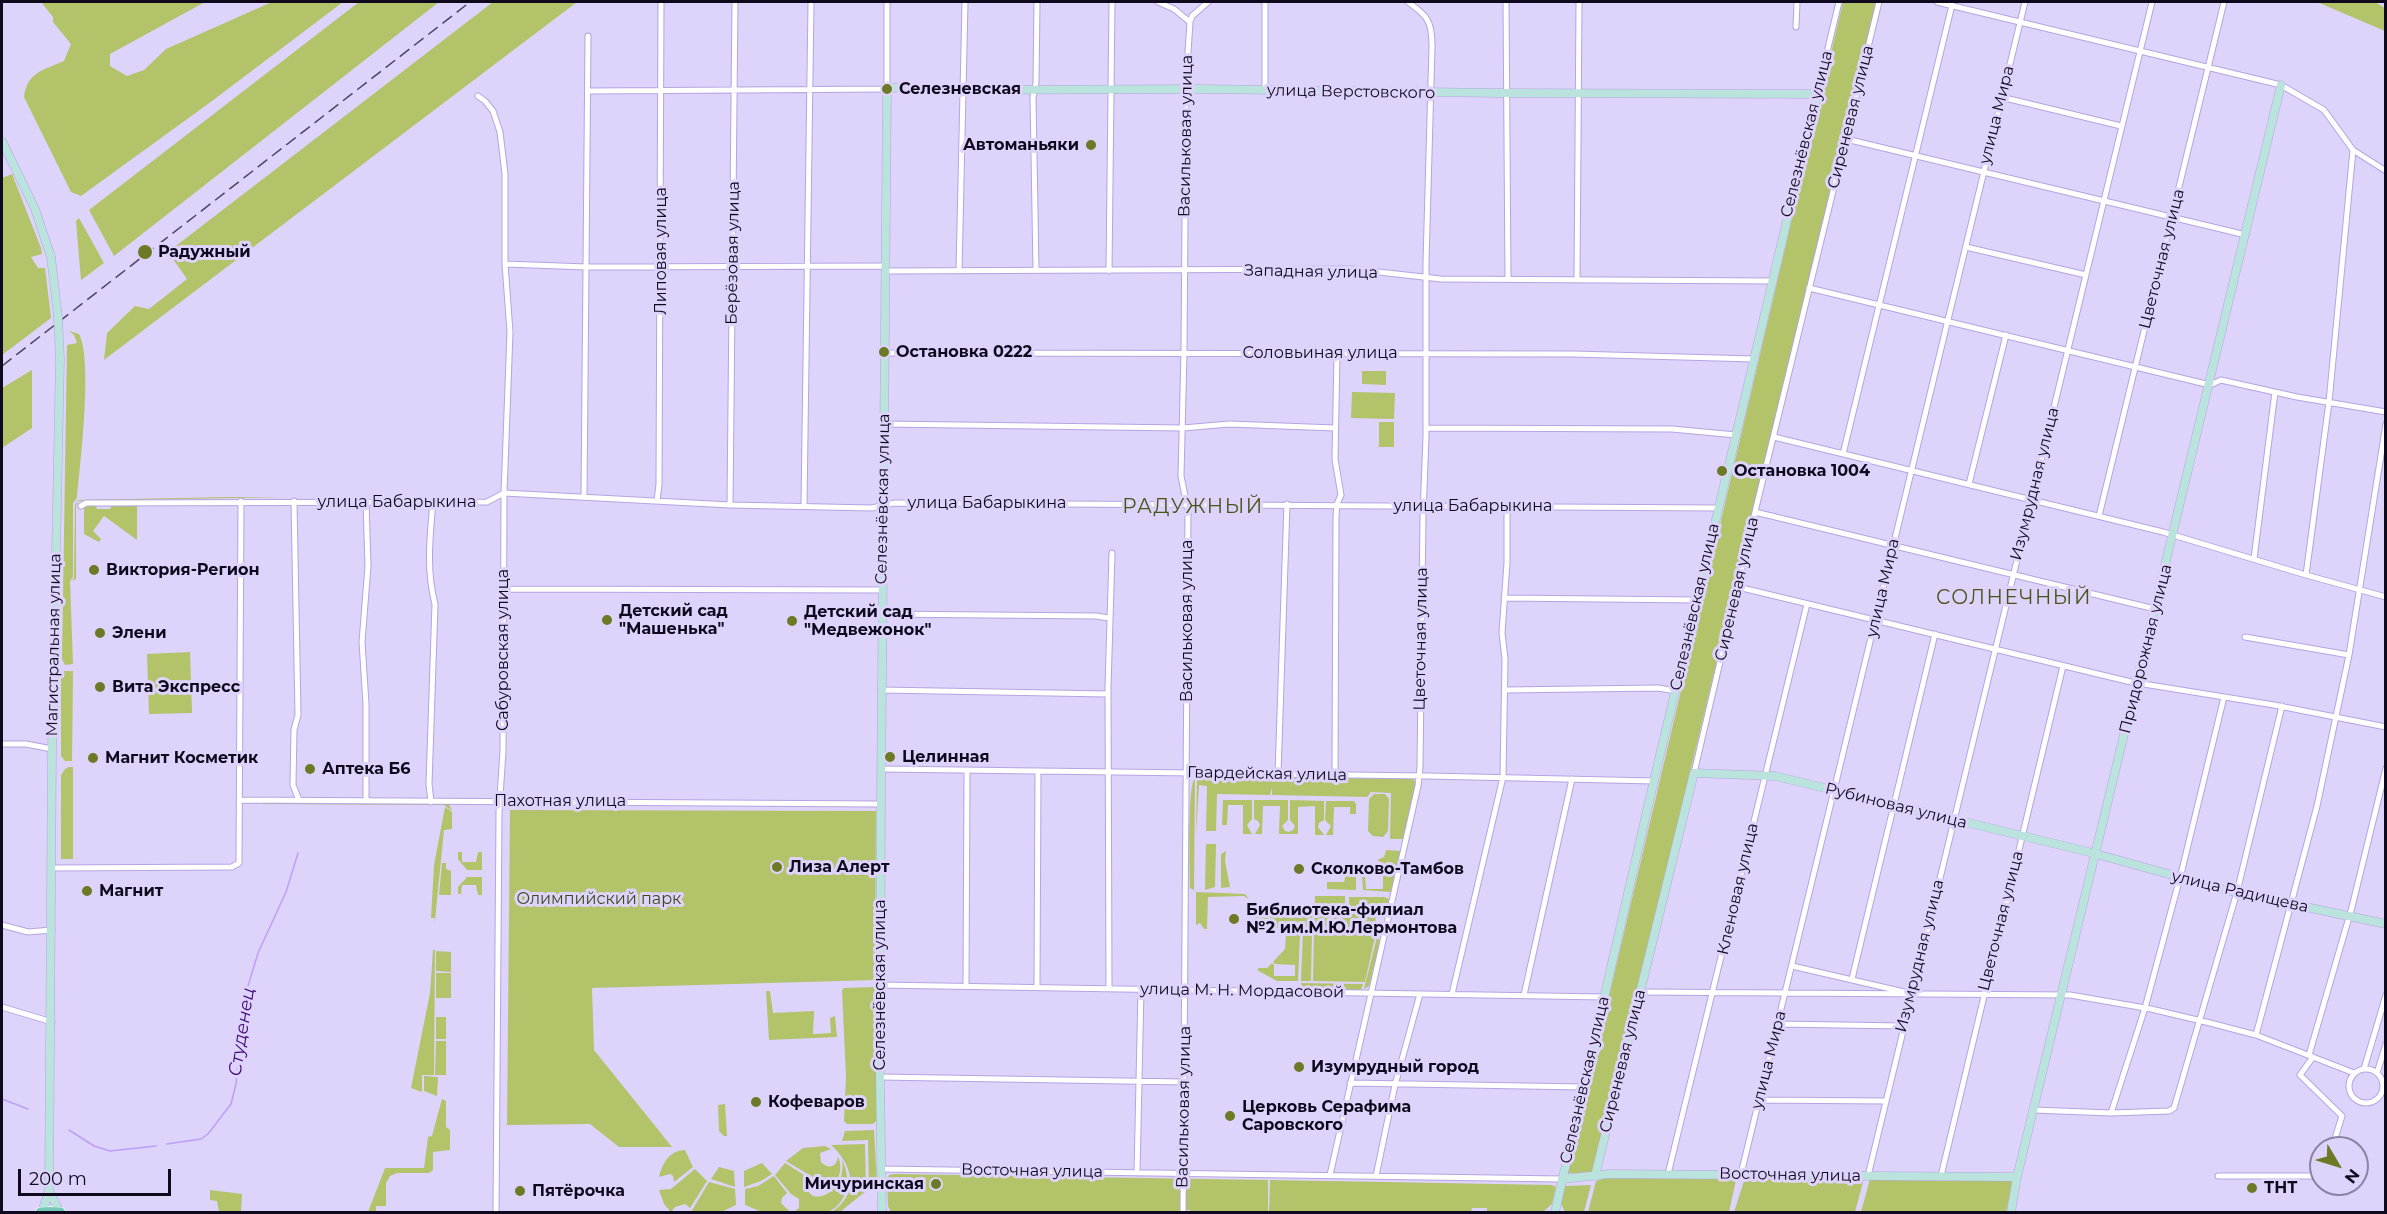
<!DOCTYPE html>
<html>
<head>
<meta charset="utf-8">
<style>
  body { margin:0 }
  #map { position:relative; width:2387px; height:1214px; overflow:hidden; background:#ded3fa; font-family:Montserrat,sans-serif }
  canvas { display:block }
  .frame { position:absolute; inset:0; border:3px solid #10091e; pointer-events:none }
  .north { position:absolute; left:2309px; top:1136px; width:60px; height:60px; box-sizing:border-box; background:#ded3fa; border:2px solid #8c82a2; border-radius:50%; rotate:128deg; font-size:16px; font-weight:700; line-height:24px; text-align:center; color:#10091e }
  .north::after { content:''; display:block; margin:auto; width:21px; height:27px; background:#6c7925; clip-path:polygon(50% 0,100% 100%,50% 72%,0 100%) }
  .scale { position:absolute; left:18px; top:1169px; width:153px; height:27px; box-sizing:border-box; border:3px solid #10091e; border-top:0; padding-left:8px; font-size:18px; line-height:21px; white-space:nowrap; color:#10091e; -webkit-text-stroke:4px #ded3fa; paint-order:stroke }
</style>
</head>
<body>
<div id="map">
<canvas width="2387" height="1214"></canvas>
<div class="frame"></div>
<div class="north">N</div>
<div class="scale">200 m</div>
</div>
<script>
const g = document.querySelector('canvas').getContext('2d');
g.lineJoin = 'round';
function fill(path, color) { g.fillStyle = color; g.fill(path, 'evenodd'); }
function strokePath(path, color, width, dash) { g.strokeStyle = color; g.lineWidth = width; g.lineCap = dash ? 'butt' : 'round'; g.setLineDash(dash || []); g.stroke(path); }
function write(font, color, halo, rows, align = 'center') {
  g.font = font + ' Montserrat,sans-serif'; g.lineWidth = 6; g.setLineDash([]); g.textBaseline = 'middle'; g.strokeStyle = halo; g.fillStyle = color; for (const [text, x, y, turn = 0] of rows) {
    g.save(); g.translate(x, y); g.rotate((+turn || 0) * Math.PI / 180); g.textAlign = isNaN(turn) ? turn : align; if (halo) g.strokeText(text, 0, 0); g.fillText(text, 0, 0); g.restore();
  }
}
fill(new Path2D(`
  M41 2H205L110 54V66L127 76 144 70 166 49 272 2H343L212 101 81 196 71 192 24 97C27 72 44 70 64 61L71 44 53 22V17Z
  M359 2H439L114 256 89 210Z
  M493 2H577L104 360 107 333 135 306 149 309 187 279 168 252Z
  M1843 2H1876L1593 1174 1568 1173 1595 1055 1600 1052 1602 1043 1599 1039Z
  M2317 2H2375L2385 8V31Z
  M12 174 41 248 42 254 31 257 38 268H45L51 318 2 355V178Z
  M79 218 104 263 81 280 76 221Z
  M69 331 79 334C93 360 80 465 77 498L73 503V577L70 581 73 664 65 665 62 659 67 345 77 343 74 335Z
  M32 370V428L2 448V388Z
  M1362 371H1386V385L1362 384Z
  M1352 392 1395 393 1394 419 1351 418Z
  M1379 422H1394V447H1379Z
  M229 497H286L78 501 76 506V579L71 581 74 578 75 505 78 500Z
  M95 505 97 509H110L112 505 137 506V540L104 516 93 531 101 539 99 542 84 534V507Z
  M190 652 192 713 149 714 147 654Z
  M64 671H73L72 761H65L61 756V675Z
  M69 767H73V859H61V775L65 769Z
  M1197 776 1413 779 1416 783 1404 839H1390L1391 793 1371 792 1367 797 1272 795V788L1270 795 1217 794 1216 831H1206L1207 786 1199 785 1196 837Z
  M1195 777 1194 890 1190 888C1190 870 1187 787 1195 777Z
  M1374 794H1385L1389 799 1388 831 1383 837 1373 836 1368 831 1369 799Z
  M1223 800H1252V819L1247 825 1252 834H1243V805H1228L1227 825H1222Z
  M1254 800H1288V820L1282 826 1285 831 1289 832 1293 830 1295 826 1290 820V800L1324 801V820L1319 823 1318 827 1324 835H1315V806L1298 807V834H1279L1280 806H1263L1262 834H1255L1260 825 1258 821 1254 819Z
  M1326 801H1354L1356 804V814H1350V807H1334L1333 835H1326L1331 826 1325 820Z
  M264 803 449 804 452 811 444 805 261 804Z
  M445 807 452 812V829L444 830 435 920 434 922 435 918H431L434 865Z
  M510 810 876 811 875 980 592 988 594 1050 672 1147H619L590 1124 507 1125Z
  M1206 844H1216L1215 887 1205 890Z
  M1386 850 1401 851 1391 892 1363 890 1362 876H1365L1366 889H1383V863L1377 860 1384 857Z
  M1226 851 1225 861 1230 887 1221 888V854Z
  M458 852H462V862H476L478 852H482V870H467L458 859Z
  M442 863H446V869L451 871V895H439Z
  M1347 869 1356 870V890L1327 889V882H1344Z
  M467 877H482V895H478L476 885H462L461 894H458V887Z
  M1196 892 1245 894 1249 899 1244 896 1208 897 1207 929H1204L1200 923 1196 925Z
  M1315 896H1345V906H1349V897H1384L1389 899 1385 913H1377L1376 907 1375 937 1365 982 1313 981 1314 930 1317 932 1318 930H1332L1314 929Z
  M1311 905H1313L1312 929 1254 927V908L1261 907 1262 911H1311Z
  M1303 930H1312L1311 981H1301Z
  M1286 934H1299L1300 936 1298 981H1277L1257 970 1259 968H1267L1272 963 1274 965V976H1295V965L1275 964 1273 962 1285 949Z
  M1377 937 1380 941 1369 986 1364 989Z
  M433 950H435L434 1075H422V1092L411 1088 430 993Z
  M436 951 451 952V972L436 971Z
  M436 973H451V998H436Z
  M1301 983 1363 984 1361 990 1303 989Z
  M874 987C880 1003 870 1018 876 1038V1121L873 1124H847L844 1121 846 1077 842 990 844 988Z
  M766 991H770L773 1013 814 1011 813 1034 831 1033 830 1018 835 1016 837 1037 769 1040Z
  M436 1017H446V1039H436Z
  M436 1041H446V1075H435Z
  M424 1076 438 1077 437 1096 424 1091Z
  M442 1099 446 1101V1127L450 1130V1150L433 1152V1170L429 1173H397L390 1176 386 1183V1206H376V1212H368L385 1168H424L428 1137 432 1136Z
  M725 1104 727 1136H724L719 1131 718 1105Z
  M874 1130 877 1182 869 1189 868 1140 842 1141 845 1131Z
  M865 1144 866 1191 840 1212H832C860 1193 853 1165 831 1145Z
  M825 1146 831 1149 820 1153 821 1162C829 1170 837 1167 838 1156 844 1171 838 1184 825 1192L821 1182 786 1161 803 1148Z
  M685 1150 693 1167 674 1182 673 1176 670 1174 659 1177C663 1162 669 1151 685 1150Z
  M842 1160C851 1177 849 1203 828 1212 820 1214 803 1213 794 1212L799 1208V1199L791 1194 775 1175 785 1163 812 1180 807 1183C805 1210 848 1194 842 1160Z
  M762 1163 772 1174 761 1181 744 1187V1171Z
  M719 1167 734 1171 735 1187 711 1179Z
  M695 1169 707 1181 690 1208 685 1204 675 1207 671 1212 664 1204 659 1190 671 1189Z
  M894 1174 1268 1180V1212H1195L1185 1209 1175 1212H891L888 1206 887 1179 889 1175Z
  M774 1176 787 1193 782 1198 781 1203 790 1212H762L745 1205V1189L758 1186Z
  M1609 1177 1734 1178 1736 1180 1729 1212H1588L1596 1181Z
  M1745 1178 1861 1179 1863 1182 1855 1212H1734Z
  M1870 1179 2011 1181 2013 1183 2006 1212H1861Z
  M1270 1180 1552 1185 1556 1187 1552 1204 1543 1212H1487V1208H1472L1471 1212H1269Z
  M709 1182 735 1189 736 1205 721 1212H691Z
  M1591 1185 1584 1212H1565L1561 1204 1565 1186Z
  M210 1190 242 1194 241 1212H219L217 1201 210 1200Z`), '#b3c36a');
strokePath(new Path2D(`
  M2 1099 28 1109
  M69 1130 94 1146 110 1151 156 1146
  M167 1144 201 1139 208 1134 231 1104 236 1084 243 1006 248 986 258 953 286 892 298 853`), '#bc9ffb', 1.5);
const street = new Path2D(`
  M1158 2 1174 9 1190 22
  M1506 2 1508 279
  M1937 2 2281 85 2324 110 2353 150 2386 171
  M1796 27 1797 2
  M588 91 887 89V2
  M1265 91V2
  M1817 94 1839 2
  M478 96 485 101 493 111 500 132 505 174V264L510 332 504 493 503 751 499 812 496 1212
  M2001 97 2121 126
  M1846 139 2246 235
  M1966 247 2086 275
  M505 264 587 267 885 266
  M1036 270 1033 97 1036 83 1037 2
  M885 271 1352 269 1441 279 1772 281
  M959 271 965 2
  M1109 271 1112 2
  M1577 280 1579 2
  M1809 288 2210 385 2221 380 2297 397 2386 412
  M885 353 1573 354 1754 359
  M884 424 1183 428 1229 424 1335 428
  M1426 428 1672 429 1736 435
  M1774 437 2163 532 2306 575 2386 597
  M1843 454 1952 5
  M1969 484 2006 335
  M584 497 588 36
  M294 501 298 715 294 730 293 785 299 800
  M657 501 659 484 661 2
  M730 505 735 2
  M81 506 86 503 487 502 504 493 730 505 872 508 894 503 1718 508
  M804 506 811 2
  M1755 512 2155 609
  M2099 516 2224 2
  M2254 559 2275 392
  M2306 575 2329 402 2353 150
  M1738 587 2131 682 2274 705 2386 727
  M503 589 882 590
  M1504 598 1697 600
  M882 614 1096 616 1109 618
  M2245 637 2349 655 2317 806 2256 1035
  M2349 655 2386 424
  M881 690 1108 694
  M1505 690 1658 688 1676 691
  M2 744H26L52 749
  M881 769 1428 776 1654 781
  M1694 773 1755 512 1879 2
  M1278 774 1287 504
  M1335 775 1336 517 1337 504 1341 495 1335 459 1337 353
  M240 800 881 804
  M366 801V704L362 642 368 566 366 502
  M431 802 429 784 435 604C426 571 430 535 433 502
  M52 868 232 867 239 863 241 501
  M2 925 28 932 52 930
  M1792 966 1904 992
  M1852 979 1935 634
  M880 985 1604 997
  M966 985 967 770
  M1037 987 1038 771
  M1109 989 1108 687 1112 553
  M1640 992 2070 995 2151 1009 2210 1023 2256 1035 2354 1073
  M1452 994 1503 777 1505 659 1502 633 1507 563V506
  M1524 995 1572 779
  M2 1007 52 1022
  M1778 1024 1903 1026
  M2309 1055 2352 907 2386 768
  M2313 1057 2300 1075 2342 1116 2332 1148
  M2349 1086a17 17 0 1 1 34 0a17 17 0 1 1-34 0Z
  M2364 1069 2386 995
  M2377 1073 2386 1044
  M880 1077 1184 1082
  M1350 1083 1583 1087
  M1759 1100 1885 1101
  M2034 1110 2111 1113 2169 1111 2174 1108 2237 892 2282 706
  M2111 1113 2145 1008 2182 870 2224 697
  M880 1169 1562 1179
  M1137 1173 1141 989
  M1668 1174 1807 604
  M1741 1174 2025 2
  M1330 1175 1418 786 1420 767 1423 515 1426 436V262L1432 46C1432 22 1428 16 1408 2
  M1376 1176 1395 1085 1420 994
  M1868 1176 2152 2
  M1941 1176 2063 666
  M2218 1176H2321
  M1183 1212 1188 511 1181 476 1184 352 1186 82 1190 22 1192 16 1208 2`);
const secondary = new Path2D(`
  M2 141 35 209 51 257
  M1595 1176 1694 773 1775 776 2089 852 2226 890 2386 924
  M1562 1179 1609 1174 2017 1177
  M49 1191 60 1212
  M42 1212 49 1191 52 749 60 360
  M882 1212 880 1077 881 795 887 89 900 87 963 90 1202 89 1499 93 1817 94 1651 793 1555 1212
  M2011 1212 2017 1177 2281 85`);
const primary = new Path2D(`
  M40 1212 50 1211 61 1212`);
strokePath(street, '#b6a4e1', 7);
strokePath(secondary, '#b6a4e1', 9);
strokePath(primary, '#fff', 10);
strokePath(street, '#fff', 5);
strokePath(secondary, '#b9e3dc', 8);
strokePath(primary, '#73c8ba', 8);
strokePath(new Path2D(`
  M2 366 470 2`), '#4c445e', 1.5, [12, 6]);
const secondaryBridge = new Path2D(`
  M51 257 58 317 60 360`);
strokePath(secondaryBridge, '#b6a4e1', 9, []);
strokePath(secondaryBridge, '#b9e3dc', 8);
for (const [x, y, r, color] of [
  [887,89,6,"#6c7925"],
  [1091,145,6,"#6c7925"],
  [145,252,8,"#6c7925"],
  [884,352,6,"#6c7925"],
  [1722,471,6,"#6c7925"],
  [94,570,6,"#6c7925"],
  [607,620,6,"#6c7925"],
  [792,621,6,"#6c7925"],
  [100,633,6,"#6c7925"],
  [100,687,6,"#6c7925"],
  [890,757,6,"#6c7925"],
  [93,758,6,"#6c7925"],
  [310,769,6,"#6c7925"],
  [777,867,6,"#6c7925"],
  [1299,869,6,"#6c7925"],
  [87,891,6,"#6c7925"],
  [1234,919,6,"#6c7925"],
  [1299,1067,6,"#6c7925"],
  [756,1102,6,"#6c7925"],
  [1230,1116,6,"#6c7925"],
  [936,1184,6,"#6c7925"],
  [2252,1188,6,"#6c7925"],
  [520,1191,6,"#6c7925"]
]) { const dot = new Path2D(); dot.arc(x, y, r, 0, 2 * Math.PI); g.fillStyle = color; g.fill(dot); strokePath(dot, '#ded3fa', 2); }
write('bold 16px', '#10091e', '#ded3fa', [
  ["Селезневская",899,89],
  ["Автоманьяки",1079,145,"right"],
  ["Радужный",158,252],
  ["Остановка 0222",896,352],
  ["Остановка 1004",1734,471],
  ["Виктория-Регион",106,570],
  ["Детский сад",619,611],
  ["\"Машенька\"",619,629],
  ["Детский сад",804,612],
  ["\"Медвежонок\"",804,630],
  ["Элени",112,633],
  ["Вита Экспресс",112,687],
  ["Целинная",902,757],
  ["Магнит Косметик",105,758],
  ["Аптека Б6",322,769],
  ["Лиза Алерт",789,867],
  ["Сколково-Тамбов",1311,869],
  ["Магнит",99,891],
  ["Библиотека-филиал",1246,910],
  ["№2 им.М.Ю.Лермонтова",1246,928],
  ["Изумрудный город",1311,1067],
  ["Кофеваров",768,1102],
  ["Церковь Серафима",1242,1107],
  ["Саровского",1242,1125],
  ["Мичуринская",924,1184,"right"],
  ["ТНТ",2264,1188],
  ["Пятёрочка",532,1191]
], 'left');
write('16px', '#10091e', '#ded3fa', [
  ["улица Верстовского",1351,92,1],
  ["улица Мира",1997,115,-76],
  ["Сиреневая улица",1851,117,-76],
  ["Селезнёвская улица",1807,134,-76],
  ["Васильковая улица",1186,136,-89],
  ["Липовая улица",661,251,-90],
  ["Берёзовая улица",733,253,-89],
  ["Цветочная улица",2162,259,-76],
  ["Западная улица",1311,272,1],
  ["Соловьиная улица",1320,353],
  ["Изумрудная улица",2035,484,-76],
  ["Селезнёвская улица",883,499,-89],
  ["улица Бабарыкина",397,502],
  ["улица Бабарыкина",987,503],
  ["улица Бабарыкина",1473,506],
  ["улица Мира",1883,588,-77],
  ["Сиреневая улица",1737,589,-77],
  ["Селезнёвская улица",1695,607,-77],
  ["Васильковая улица",1187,621,-90],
  ["Цветочная улица",1421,639,-89],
  ["Магистральная улица",54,645,-89],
  ["Придорожная улица",2146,649,-76],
  ["Сабуровская улица",503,650,-90],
  ["Гвардейская улица",1267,774,1],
  ["Пахотная улица",560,801],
  ["Рубиновая улица",1896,806,14],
  ["Кленовая улица",1738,889,-77],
  ["улица Радищева",2240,892,13],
  ["Цветочная улица",2001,921,-76],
  ["Изумрудная улица",1920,956,-76],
  ["Селезнёвская улица",880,985,-90],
  ["улица М. Н. Мордасовой",1242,991,1],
  ["улица Мира",1769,1060,-76],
  ["Сиреневая улица",1623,1061,-76],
  ["Селезнёвская улица",1585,1080,-77],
  ["Васильковая улица",1184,1107,-89],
  ["Восточная улица",1032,1171,1],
  ["Восточная улица",1790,1175,1]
]);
write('16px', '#3f471b', '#ded3fa', [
  ["Олимпийский парк",599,899]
]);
write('italic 18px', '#3e0676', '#ded3fa', [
  ["Студенец",242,1032,-81]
]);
g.letterSpacing = '1.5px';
write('20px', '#4a531a', '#ded3fa', [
  ["РАДУЖНЫЙ",1193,507],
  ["СОЛНЕЧНЫЙ",2014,598]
]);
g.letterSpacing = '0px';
</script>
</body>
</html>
